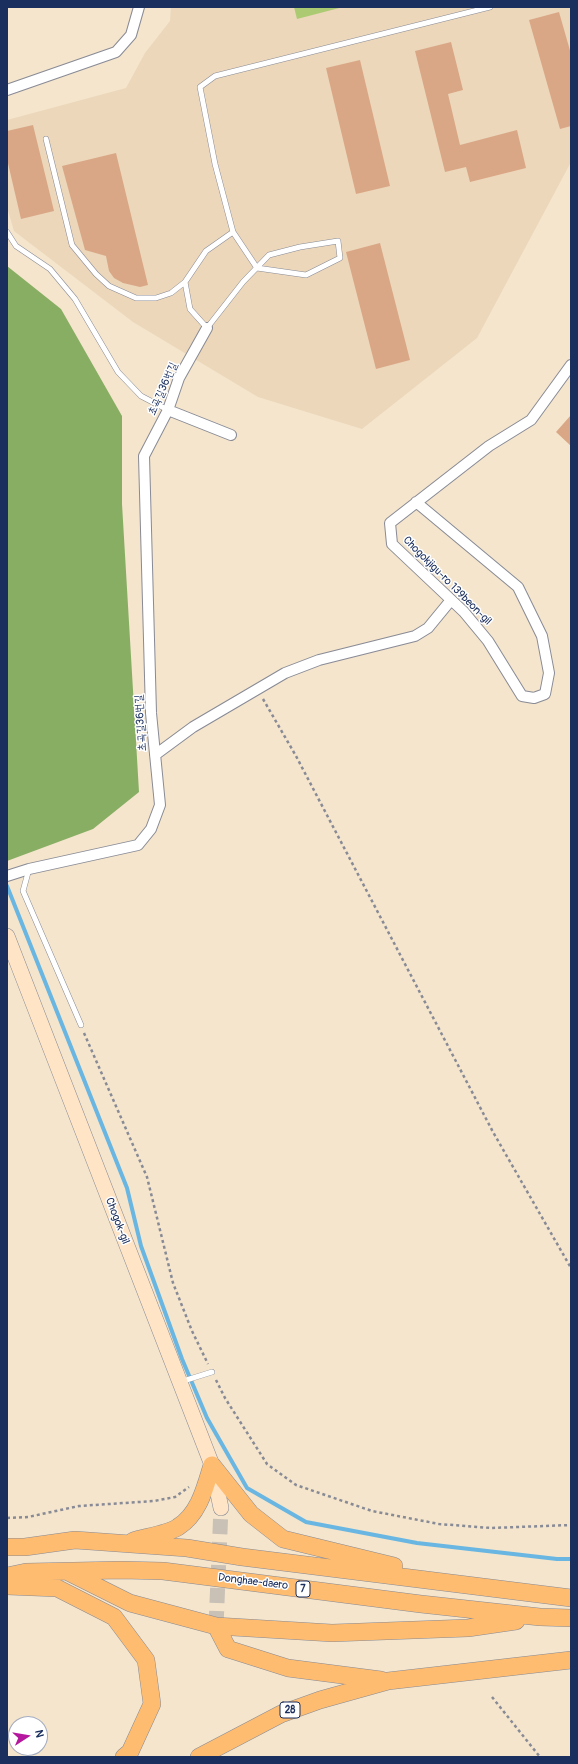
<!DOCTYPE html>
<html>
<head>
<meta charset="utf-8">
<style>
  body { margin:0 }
  #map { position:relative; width:578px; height:1764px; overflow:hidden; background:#f4e5cc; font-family:Pangolin,sans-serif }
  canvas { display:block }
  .frame { position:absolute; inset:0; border:8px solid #1b2f5e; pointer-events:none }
  .north { position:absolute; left:8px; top:1716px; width:40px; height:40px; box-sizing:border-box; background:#fff; border:1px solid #a4acbf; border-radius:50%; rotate:78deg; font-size:11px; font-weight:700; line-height:16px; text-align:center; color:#1b2f5e }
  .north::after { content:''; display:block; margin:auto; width:14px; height:18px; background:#b5179e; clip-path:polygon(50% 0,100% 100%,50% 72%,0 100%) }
</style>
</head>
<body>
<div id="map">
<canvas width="578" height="1764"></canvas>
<div class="frame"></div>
<div class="north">N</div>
</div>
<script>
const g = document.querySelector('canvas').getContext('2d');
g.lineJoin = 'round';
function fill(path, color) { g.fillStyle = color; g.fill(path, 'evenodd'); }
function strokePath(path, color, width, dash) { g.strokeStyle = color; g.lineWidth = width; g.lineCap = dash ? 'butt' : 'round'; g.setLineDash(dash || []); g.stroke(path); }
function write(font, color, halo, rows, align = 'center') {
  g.font = font + ' Pangolin,"Poor Story",sans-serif'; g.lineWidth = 3; g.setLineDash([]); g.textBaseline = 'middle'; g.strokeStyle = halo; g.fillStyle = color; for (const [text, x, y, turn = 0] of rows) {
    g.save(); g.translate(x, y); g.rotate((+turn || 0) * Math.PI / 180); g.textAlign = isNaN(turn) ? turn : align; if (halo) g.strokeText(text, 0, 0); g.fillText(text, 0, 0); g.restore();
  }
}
fill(new Path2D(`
  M171 7H571V162L477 338 362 429 258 397 133 322 14 231 7 207V120L126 88 145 53 170 21Z`), '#ecd7ba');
fill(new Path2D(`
  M294 7H343L297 19Z`), '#abca72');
fill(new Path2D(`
  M7 266 61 309 122 416V504L139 792 93 829 7 861Z`), '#88ae64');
strokePath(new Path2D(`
  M7 886 127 1188 141 1246 182 1359 207 1418 247 1488 306 1522 417 1543 557 1559H571`), '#69b6e2', 4);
fill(new Path2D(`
  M559 12 571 54V126L560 129 529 20Z
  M451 42 463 90 448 94 460 145 517 130 526 168 470 182 466 167 445 172 415 51Z
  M360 60 390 186 356 194 326 68Z
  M33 125 54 211 21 219 7 159V131Z
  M116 153 148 285 140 287 123 283 114 278 109 271 106 256 85 250 62 166Z
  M380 243 410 360 376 369 346 252Z
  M571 415V446L556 432Z`), '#d9a786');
strokePath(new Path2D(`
  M216 1626 221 1508`), '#c9c1b6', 15, [15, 8]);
const lane = new Path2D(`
  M46 139 72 245 96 274 109 286 136 298H156L171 293 185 282
  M7 232 16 246 50 269 75 299 118 372 141 396 168 410
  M233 232 206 251 185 282 190 309 207 328 243 282 269 255 300 247 338 241 340 258 306 275 257 268 233 232 215 164 200 87 215 76 490 7
  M29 869 23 891 81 1025
  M180 1382 212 1372`);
const street = new Path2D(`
  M7 90 116 52 131 35 139 7
  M168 410 231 435
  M416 502 518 587 542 636 549 673 545 694 534 698 522 696 488 641 464 612 392 544 390 523 489 446 531 420 571 365
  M155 755 193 727 285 673 319 660 415 636 428 628 451 600
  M7 876 29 869 138 845 151 829 160 805 151 713 144 456 168 410 179 378 207 328`);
const secondary = new Path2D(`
  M7 936 212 1465 221 1508`);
const primary = new Path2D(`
  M212 1465 251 1514 283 1539 394 1566
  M133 1541C145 1537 168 1534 178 1527 199 1514 205 1488 212 1465
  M7 1547H25L75 1540 187 1548 242 1557 571 1598
  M68 1572 130 1603 216 1626 332 1633 468 1628 516 1621
  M7 1576 26 1572 121 1570 163 1571 421 1604 540 1617 571 1618
  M7 1586 57 1588 114 1617 146 1660 152 1704 130 1752 124 1757
  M216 1626 228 1649 288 1668 381 1680
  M199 1757 281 1714 320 1700 388 1681 571 1660`);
strokePath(lane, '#888a95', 6);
strokePath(street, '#888a95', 12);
strokePath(secondary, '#888a95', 16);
strokePath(primary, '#888a95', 18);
strokePath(new Path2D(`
  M263 699 296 756 493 1132 571 1268
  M84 1033 147 1177 173 1283 192 1331 208 1364
  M216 1380 225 1398 267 1464 296 1485 372 1511 439 1524 491 1528 571 1525
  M7 1518 28 1517 79 1506 154 1501 175 1497 189 1487
  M492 1697 540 1757`), '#888a95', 2.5, [3, 3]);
strokePath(lane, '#fff', 5);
strokePath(street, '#fff', 10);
strokePath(secondary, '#ffe4c6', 15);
strokePath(primary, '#febc70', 17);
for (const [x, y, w] of [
  [303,1589,14],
  [290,1710,20]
]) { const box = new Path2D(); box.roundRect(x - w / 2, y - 8, w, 16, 3); g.fillStyle = '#fff'; g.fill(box); strokePath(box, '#1b2f5e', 1); }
write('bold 10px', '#1b2f5e', null, [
  ["7",303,1589],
  ["28",290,1710]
]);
write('11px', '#1b2f5e', '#fff', [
  ["초곡길36번길",163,389,-66],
  ["Chogokjigu-ro 139beon-gil",447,581,45],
  ["초곡길36번길",141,723,-94],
  ["Chogok-gil",117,1221,69],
  ["Donghae-daero",253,1582,7]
]);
</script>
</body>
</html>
